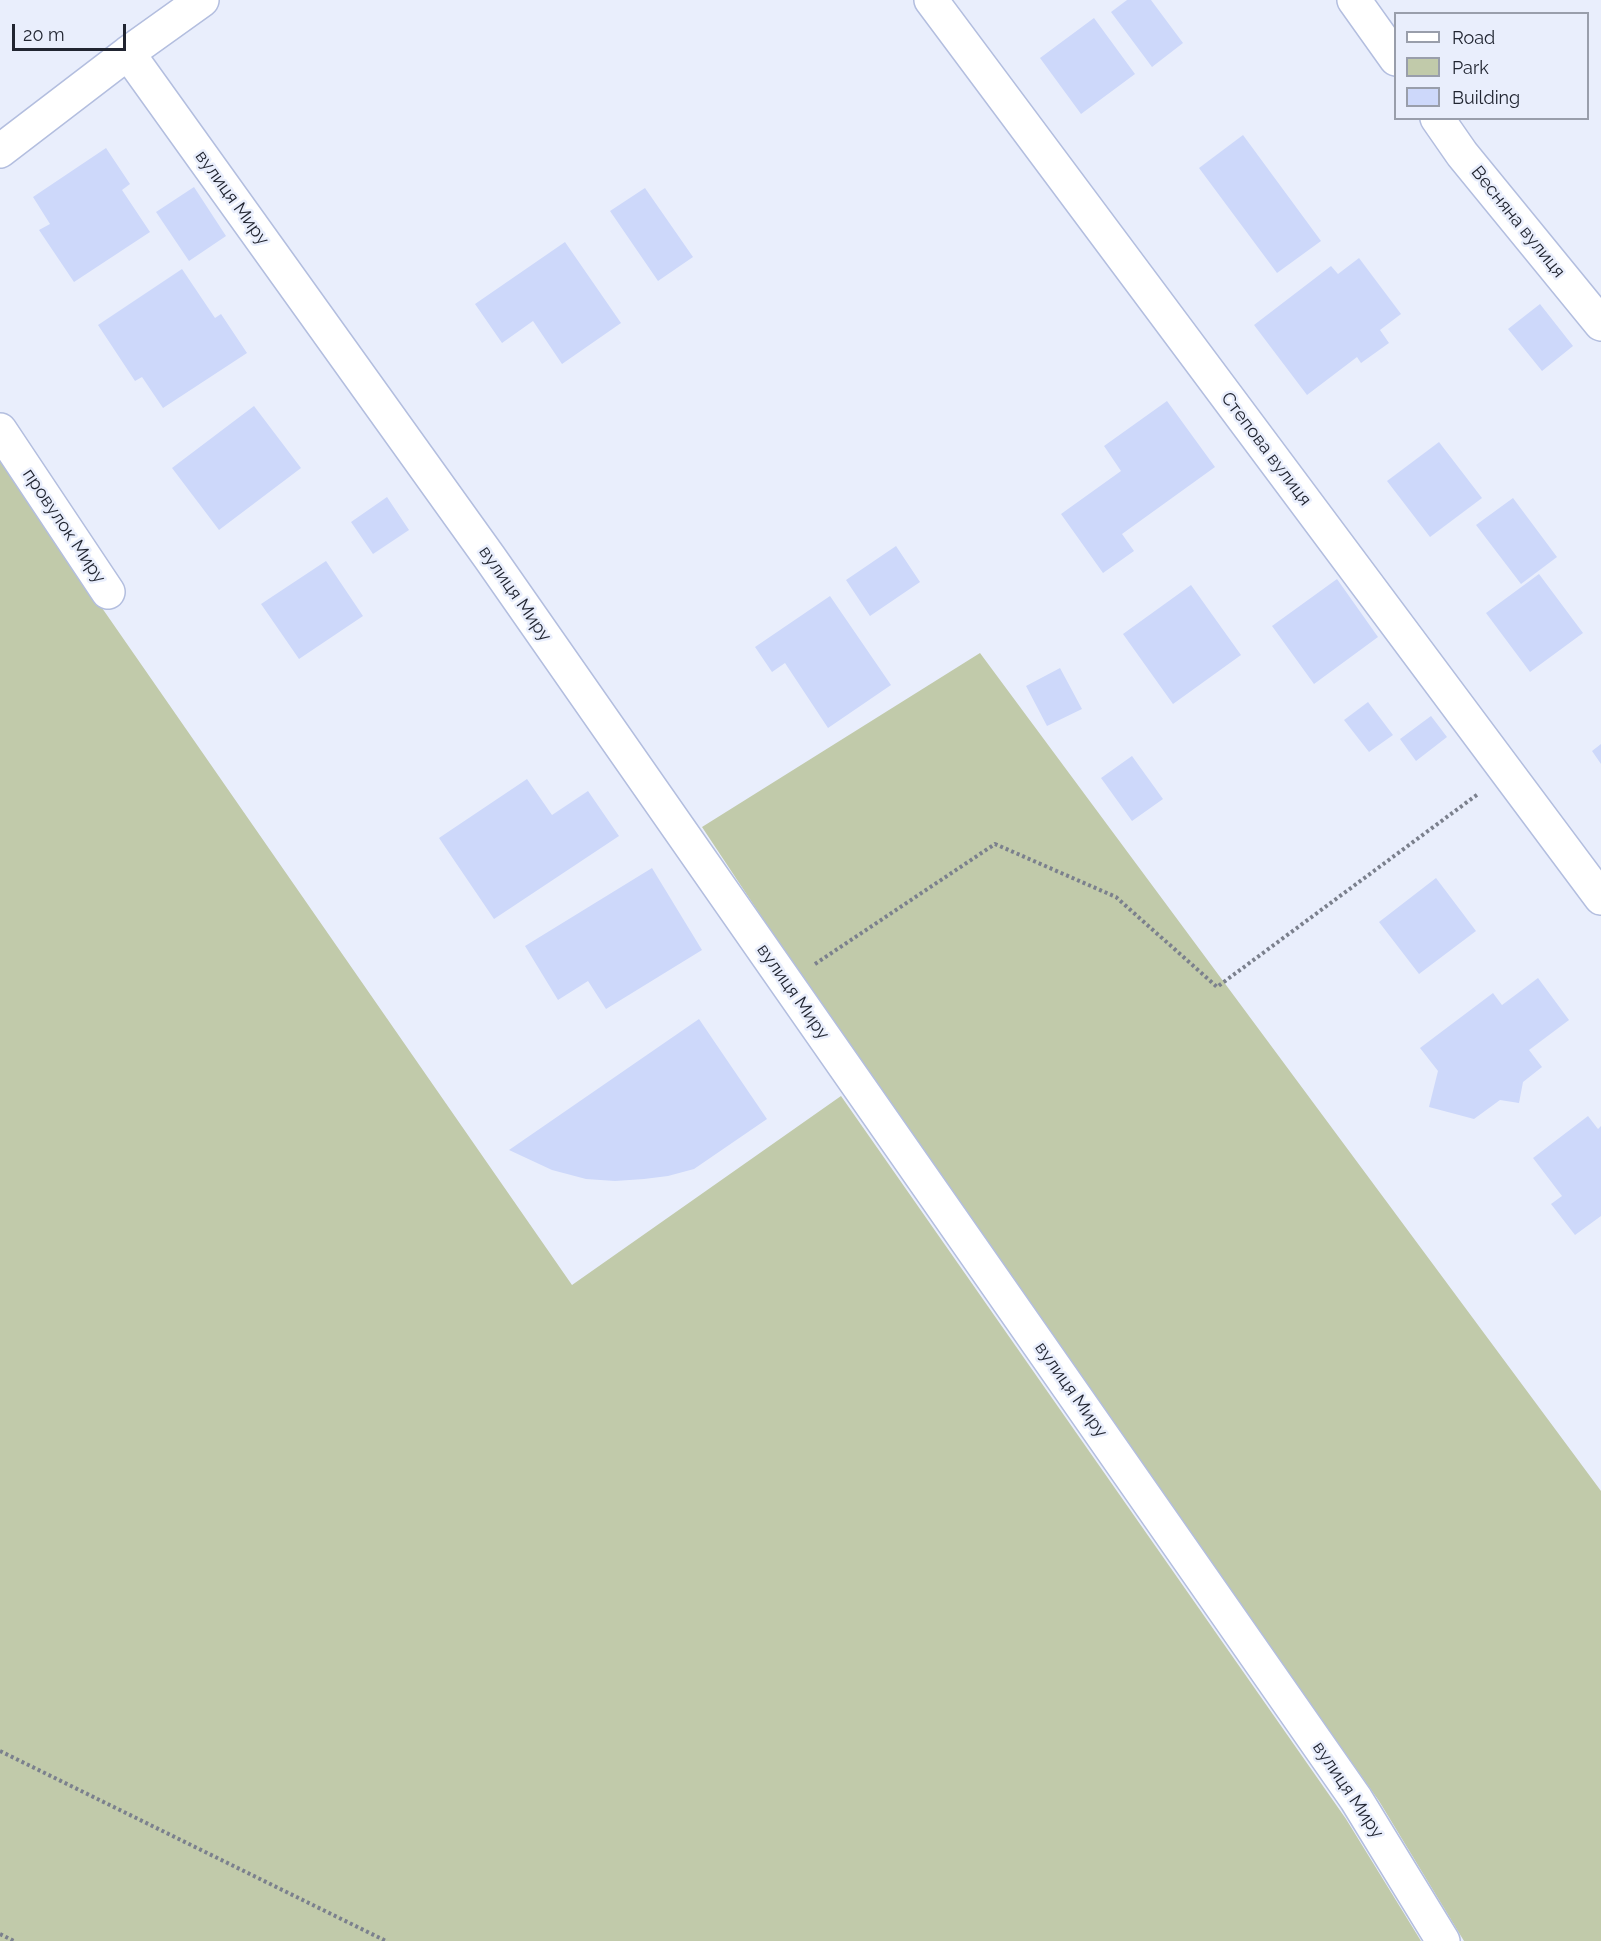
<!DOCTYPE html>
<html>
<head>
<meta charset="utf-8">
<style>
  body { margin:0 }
  #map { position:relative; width:1601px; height:1941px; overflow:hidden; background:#e9eefc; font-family:Raleway,sans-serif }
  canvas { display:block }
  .legend { position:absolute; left:1394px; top:12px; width:195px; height:108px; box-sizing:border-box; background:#e9eefc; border:2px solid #999eab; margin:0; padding:8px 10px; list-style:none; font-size:18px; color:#212531 }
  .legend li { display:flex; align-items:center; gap:12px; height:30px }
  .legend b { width:30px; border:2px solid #999eab }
  .scale { position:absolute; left:12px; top:24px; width:114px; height:27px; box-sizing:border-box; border:3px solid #212531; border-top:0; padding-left:8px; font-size:18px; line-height:21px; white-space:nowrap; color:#212531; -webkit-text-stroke:4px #e9eefc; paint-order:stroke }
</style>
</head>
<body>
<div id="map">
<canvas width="1601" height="1941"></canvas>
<ul class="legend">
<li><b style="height:8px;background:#fff"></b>Road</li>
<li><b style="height:16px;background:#c1caaa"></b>Park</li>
<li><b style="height:16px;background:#cdd8fa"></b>Building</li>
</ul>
<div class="scale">20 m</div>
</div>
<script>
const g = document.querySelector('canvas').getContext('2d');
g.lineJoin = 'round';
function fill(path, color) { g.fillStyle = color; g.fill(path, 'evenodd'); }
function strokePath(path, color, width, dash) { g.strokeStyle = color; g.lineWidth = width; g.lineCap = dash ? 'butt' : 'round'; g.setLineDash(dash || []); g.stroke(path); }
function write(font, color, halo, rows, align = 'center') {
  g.font = font + ' Raleway,sans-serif'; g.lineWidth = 5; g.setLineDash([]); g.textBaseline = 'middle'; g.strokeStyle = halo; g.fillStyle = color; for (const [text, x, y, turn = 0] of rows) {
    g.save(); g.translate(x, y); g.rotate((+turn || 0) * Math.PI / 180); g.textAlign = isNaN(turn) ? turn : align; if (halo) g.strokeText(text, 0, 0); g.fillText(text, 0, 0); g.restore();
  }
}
fill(new Path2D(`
  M0 461 572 1285 841 1096 1346 1819 1421 1941H0Z
  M980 653 1601 1491V1941H1464L1379 1801 868 1077 702 827Z`), '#c1caaa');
fill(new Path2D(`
  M1127 0H1151L1183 43 1152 67 1111 12Z
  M1094 18 1135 74 1081 114 1040 58Z
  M1243 135 1321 241 1277 273 1199 168Z
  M106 148 130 184 122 190 150 232 74 282 39 230 50 224 33 197Z
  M194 187 226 236 189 261 156 212Z
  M645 188 693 257 658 281 610 211Z
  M565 242 621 323 562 364 533 321 502 343 475 304Z
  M1359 258 1401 314 1380 330 1389 343 1361 363 1357 357 1307 395 1254 325 1331 266 1338 274Z
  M182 269 215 318 221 314 247 353 163 408 142 377 135 381 98 325Z
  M1540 304 1573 346 1542 371 1508 329Z
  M1167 401 1215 467 1122 534 1134 551 1103 573 1061 514 1121 471 1104 446Z
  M254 406 301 468 219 530 172 468Z
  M1439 442 1482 498 1430 537 1387 481Z
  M387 497 409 530 373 554 351 522Z
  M1513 498 1557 557 1521 584 1476 525Z
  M896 546 920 582 870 616 846 580Z
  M326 561 363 616 299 659 261 604Z
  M1539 574 1583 633 1530 672 1486 613Z
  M1337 579 1378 637 1314 684 1272 626Z
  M1191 585 1241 655 1173 704 1123 634Z
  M830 596 891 685 828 728 785 663 772 672 755 647Z
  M1060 668 1082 709 1047 726 1026 686Z
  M1368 702 1393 735 1369 752 1344 720Z
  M1431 716 1447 737 1416 761 1400 739Z
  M1601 744V764L1592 751Z
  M1132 756 1163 799 1132 821 1101 778Z
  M527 779 552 815 588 791 619 836 494 919 439 838Z
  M652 868 702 950 606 1009 588 981 558 1000 525 946Z
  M1436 878 1476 931 1419 974 1379 922Z
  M1538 978 1569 1020 1529 1050 1542 1067 1523 1082 1519 1103 1500 1100 1474 1119 1429 1107 1438 1071 1420 1048 1493 993 1502 1005Z
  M699 1019 767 1119 694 1169 668 1176 644 1179 615 1181 586 1179 552 1170 509 1150Z
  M1588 1116 1598 1129 1601 1126V1216L1575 1235 1551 1204 1562 1196 1533 1158Z`), '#cdd8fa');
const minor = new Path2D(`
  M931 0 1601 898
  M1354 0 1396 59
  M128 53 490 558 1356 1799 1443 1941
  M1437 118 1462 154 1601 324
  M0 151 128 53 202 0
  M0 430 108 592`);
strokePath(minor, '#b3bedf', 36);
strokePath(new Path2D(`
  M815 964 995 844 1116 897 1217 987 1478 794
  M0 1751 386 1941
  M0 1934 14 1941`), '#7b808d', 4, [3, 3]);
strokePath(minor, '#fff', 33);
write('18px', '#212531', '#e9eefc', [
  ["вулиця Миру",232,198,54],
  ["Весняна вулиця",1518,222,51],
  ["Степова вулиця",1266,449,53],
  ["провулок Миру",64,526,56],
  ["вулиця Миру",515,594,55],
  ["вулиця Миру",793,992,55],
  ["вулиця Миру",1071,1390,55],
  ["вулиця Миру",1348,1790,56]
]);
</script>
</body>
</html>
